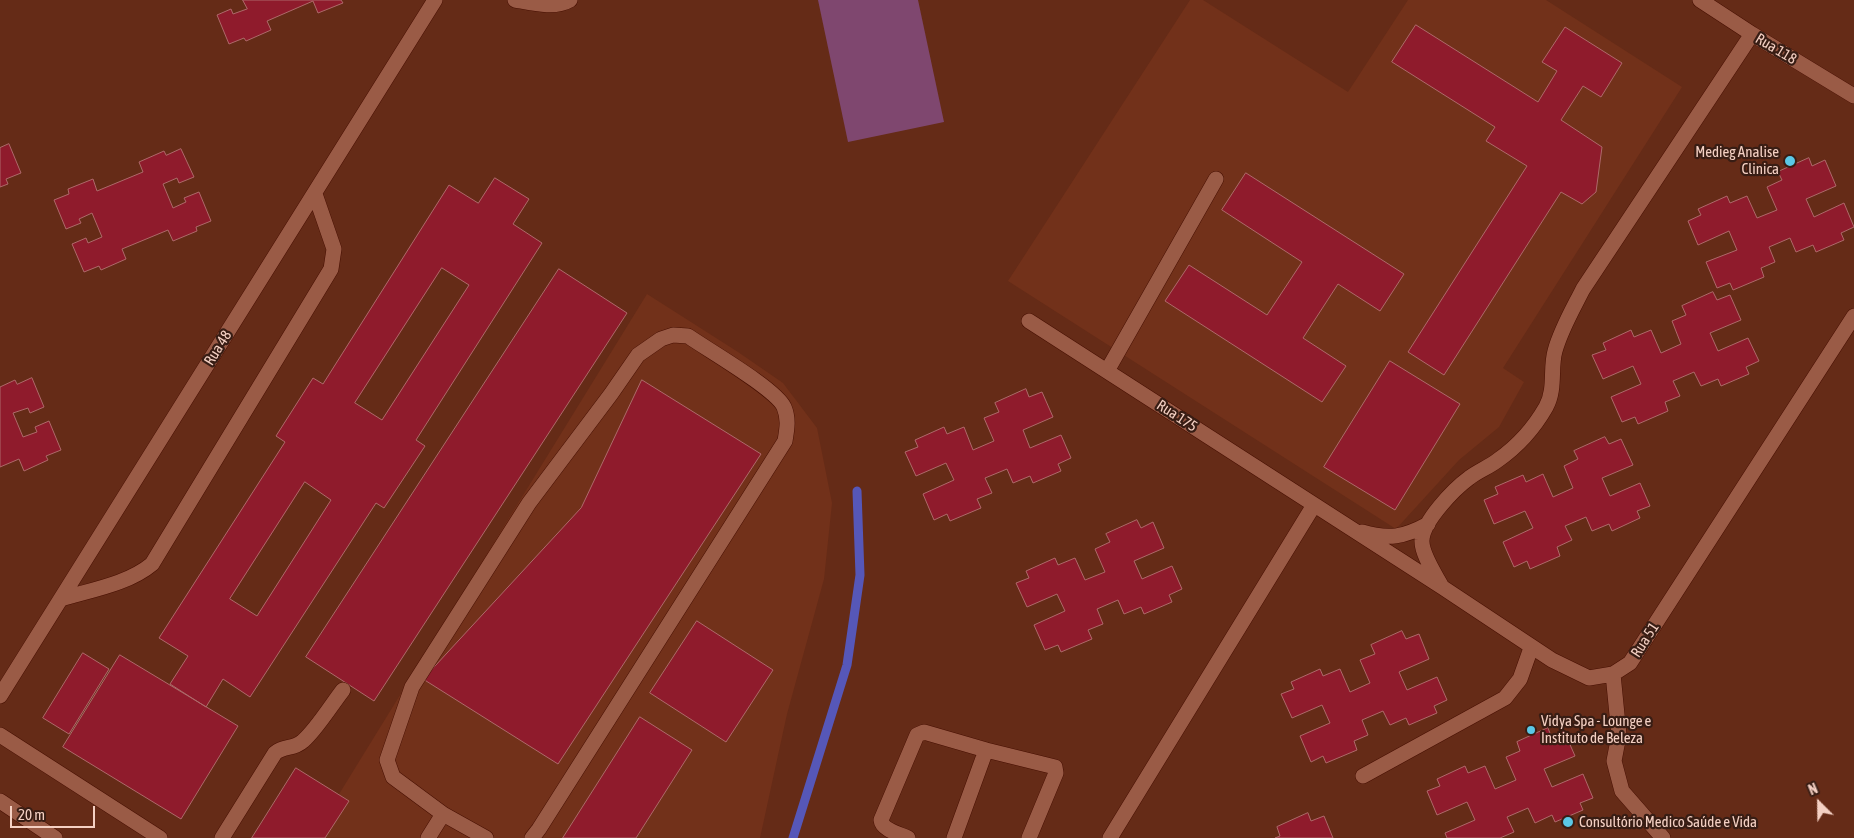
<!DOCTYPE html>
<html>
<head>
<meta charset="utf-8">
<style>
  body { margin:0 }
  #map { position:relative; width:1854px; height:838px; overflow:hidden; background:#652b17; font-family:"Asap Condensed",sans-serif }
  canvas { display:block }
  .north { position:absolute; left:1794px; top:778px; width:50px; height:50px; -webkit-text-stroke:4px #381d14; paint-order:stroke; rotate:337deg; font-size:14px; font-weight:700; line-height:20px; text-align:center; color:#f4d0c3 }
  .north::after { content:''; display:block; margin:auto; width:18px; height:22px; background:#f4d0c3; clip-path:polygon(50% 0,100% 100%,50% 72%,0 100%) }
  .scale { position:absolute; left:10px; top:806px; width:85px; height:22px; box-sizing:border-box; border:2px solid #f4d0c3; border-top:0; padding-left:6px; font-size:15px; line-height:18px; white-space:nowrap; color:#f4d0c3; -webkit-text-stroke:4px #381d14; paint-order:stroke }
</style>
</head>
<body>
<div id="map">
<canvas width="1854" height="838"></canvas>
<div class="north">N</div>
<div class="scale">20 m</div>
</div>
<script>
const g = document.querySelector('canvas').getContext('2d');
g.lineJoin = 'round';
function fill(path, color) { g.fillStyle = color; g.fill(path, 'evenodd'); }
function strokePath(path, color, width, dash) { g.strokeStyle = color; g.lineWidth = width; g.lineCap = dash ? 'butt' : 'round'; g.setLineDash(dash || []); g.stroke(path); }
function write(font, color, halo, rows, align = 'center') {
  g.font = font + ' "Asap Condensed",sans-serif'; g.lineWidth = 4.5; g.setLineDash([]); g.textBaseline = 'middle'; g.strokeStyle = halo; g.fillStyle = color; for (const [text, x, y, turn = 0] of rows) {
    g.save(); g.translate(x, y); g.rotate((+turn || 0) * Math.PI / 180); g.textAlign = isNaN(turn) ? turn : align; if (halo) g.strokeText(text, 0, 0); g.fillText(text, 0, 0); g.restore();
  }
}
fill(new Path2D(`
  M1190 0H1203L1348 92 1408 0H1546L1682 87 1503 368 1524 382 1499 427 1459 460 1396 529 1008 281Z
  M647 294 738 352 783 383 817 428 832 503 824 579 787 714 760 838H312Z`), '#72311a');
fill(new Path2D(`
  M818 0H918L944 122 848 142Z`), '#7f476f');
strokePath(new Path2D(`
  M793 838 847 665 860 575 857 491`), '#5657b8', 9);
const building = new Path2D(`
  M243 0H341L343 3 318 13 313 1 267 21 271 30 246 41 244 38 229 44 217 15 231 9 233 14 247 9Z
  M1416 25 1538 102 1557 71 1542 62 1565 27 1622 63 1601 97 1583 86 1561 120 1602 147 1596 192 1582 204 1561 192 1444 375 1408 352 1527 166 1486 141 1495 127 1392 62Z
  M9 144 21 173 6 179 8 184 0 187V148Z
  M181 149 194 177 179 183 177 178 163 184 173 208 186 202 184 198 199 192 211 221 196 227 197 231 173 241 168 230 122 249 126 259 101 270 99 266 84 272 72 244 86 238 88 243 102 237 92 213 79 219 81 223 66 229 54 200 69 194 68 189 93 179 97 191 143 172 139 162 164 151 166 155Z
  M1809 158 1812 166 1825 160 1836 186 1806 199 1814 217 1844 203 1854 227 1841 233 1844 240 1816 252 1813 245 1796 252 1790 238 1769 247 1775 262 1761 268 1764 277 1733 290 1730 283 1717 288 1706 262 1737 250 1729 231 1698 245 1688 221 1701 215 1698 209 1727 196 1730 203 1747 196 1757 218 1777 210 1767 187 1782 180 1778 172Z
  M1246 173 1404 274 1380 311 1338 284 1303 338 1346 366 1322 402 1165 301 1189 265 1267 315 1302 262 1222 210Z
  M495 178 529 199 513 224 542 243 416 440 425 446 384 508 376 503 250 697 223 679 206 707 170 684 188 656 159 638 285 442 276 436 313 378 323 384 449 185 478 203ZM442 268 469 285 382 420 355 403ZM305 482 331 500 257 616 230 599Z
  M559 269 627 313 374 701 306 657Z
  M1713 292 1717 300 1730 295 1741 320 1710 333 1718 351 1748 338 1759 361 1746 367 1749 374 1721 386 1718 379 1701 386 1694 372 1673 381 1680 396 1665 402 1668 411 1638 424 1635 417 1622 422 1611 397 1641 384 1633 366 1603 379 1592 355 1606 350 1603 343 1631 330 1634 337 1651 330 1661 353 1681 344 1672 321 1686 315 1682 306Z
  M1390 361 1460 404 1395 510 1324 467Z
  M32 378 44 407 30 413 28 408 13 413 23 437 37 432 35 427 49 421 61 450 46 456 48 460 24 471 19 459 0 467V387L15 380 17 384Z
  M642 380 761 454 558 764 423 679 581 508Z
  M1026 389 1029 397 1042 392 1053 417 1023 430 1030 448 1061 435 1071 458 1058 464 1061 471 1033 483 1030 476 1013 483 1007 469 985 478 992 493 977 499 981 508 950 521 947 514 934 520 923 494 954 480 946 463 916 476 905 452 918 447 915 440 944 427 947 434 964 427 973 450 994 441 984 418 999 412 995 403Z
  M1605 437 1609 444 1621 439 1633 465 1602 478 1610 496 1640 483 1650 506 1637 511 1640 518 1612 531 1609 524 1592 531 1586 517 1565 526 1572 540 1557 547 1560 556 1530 569 1527 561 1514 567 1503 542 1533 528 1525 511 1494 524 1484 500 1498 494 1495 487 1523 475 1526 482 1543 474 1553 497 1573 488 1564 466 1578 459 1574 451Z
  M1137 520 1141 528 1153 522 1164 548 1134 561 1142 579 1172 566 1182 589 1169 595 1172 602 1144 614 1141 607 1124 614 1118 600 1097 609 1103 624 1088 630 1092 639 1061 652 1058 645 1045 650 1034 625 1065 611 1057 594 1027 607 1016 583 1029 578 1026 571 1055 558 1058 565 1075 558 1085 580 1105 572 1095 549 1110 542 1106 534Z
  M697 621 773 670 726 742 650 693Z
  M1402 631 1406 639 1419 634 1429 659 1399 672 1407 690 1437 677 1447 700 1434 706 1437 713 1409 725 1406 718 1390 725 1383 711 1362 720 1368 735 1354 741 1357 750 1326 763 1323 756 1311 762 1300 736 1330 723 1322 705 1292 718 1281 694 1294 689 1291 682 1320 669 1323 676 1340 669 1350 692 1370 683 1360 660 1375 654 1371 645Z
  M83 653 109 669 69 734 43 718Z
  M120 655 238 726 181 819 63 747Z
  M640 717 692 750 636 838H563Z
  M1548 728 1551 736 1564 731 1575 756 1544 769 1552 787 1583 774 1593 798 1580 803 1583 810 1555 822 1552 815 1535 823 1528 808 1507 817 1514 832 1500 838H1447L1445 833 1475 820 1467 802 1437 815 1427 791 1440 786 1437 779 1465 766 1468 773 1485 766 1495 789 1516 780 1506 757 1520 751 1517 742Z
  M296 768 349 801 325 838H252Z
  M1308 813 1311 821 1324 816 1333 838H1275L1280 836 1277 827Z`);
fill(building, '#8f1b2c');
strokePath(building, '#ae696a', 1);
const minor = new Path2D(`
  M515 0C532 3 555 9 570 0
  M1700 0 1752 34 1854 96
  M1029 321 1442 587 1552 660 1589 678 1613 674 1630 663 1854 316
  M1107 371 1216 179
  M1362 532C1389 540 1404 537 1428 524
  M1441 585C1435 574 1421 553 1422 540 1423 521 1454 489 1469 478 1478 471 1489 467 1498 460 1518 446 1534 428 1546 407 1556 389 1550 368 1555 351 1561 329 1573 309 1583 289L1752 34
  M61 599C91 590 128 584 152 564L331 269 334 249 315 194
  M1613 674 1619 735 1614 761 1622 791 1663 838
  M0 696 435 0
  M0 735 160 838
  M1363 776 1505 698 1520 679 1531 648
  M0 801 55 838
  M222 838 275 753C285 745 293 750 303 741 316 730 332 704 343 690
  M428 838 443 814
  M486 838 443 814 393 777 387 760 412 687 529 503 611 394 638 355 661 339 673 335 688 336C708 350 776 389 784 407 789 419 787 429 785 441L539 829 532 838
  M908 838C900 834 882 830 881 820L917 735 924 732 986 750 1055 767 1056 773 1029 838
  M954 838 986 750
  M1110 838 1314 505`);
strokePath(minor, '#470f00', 16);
strokePath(minor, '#9a5b46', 15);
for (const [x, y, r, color] of [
  [1790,161,6,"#5bc8e6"],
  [1531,730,5,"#5bc8e6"],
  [1568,822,6,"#5bc8e6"]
]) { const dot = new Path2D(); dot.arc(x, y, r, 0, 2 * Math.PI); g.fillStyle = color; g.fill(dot); strokePath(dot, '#381d14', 2); }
write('15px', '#f4d0c3', '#381d14', [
  ["Rua 118",1776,49,31],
  ["Rua 48",218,348,-58],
  ["Rua 175",1177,416,33],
  ["Rua 51",1645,640,-57]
]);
write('15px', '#f4d0c3', '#381d14', [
  ["Medieg Analise",1779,152,"right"],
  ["Clinica",1779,169,"right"],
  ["Vidya Spa - Lounge e",1541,721],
  ["Instituto de Beleza",1541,738],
  ["Consultório Medico Saúde e Vida",1579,822]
], 'left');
</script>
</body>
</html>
